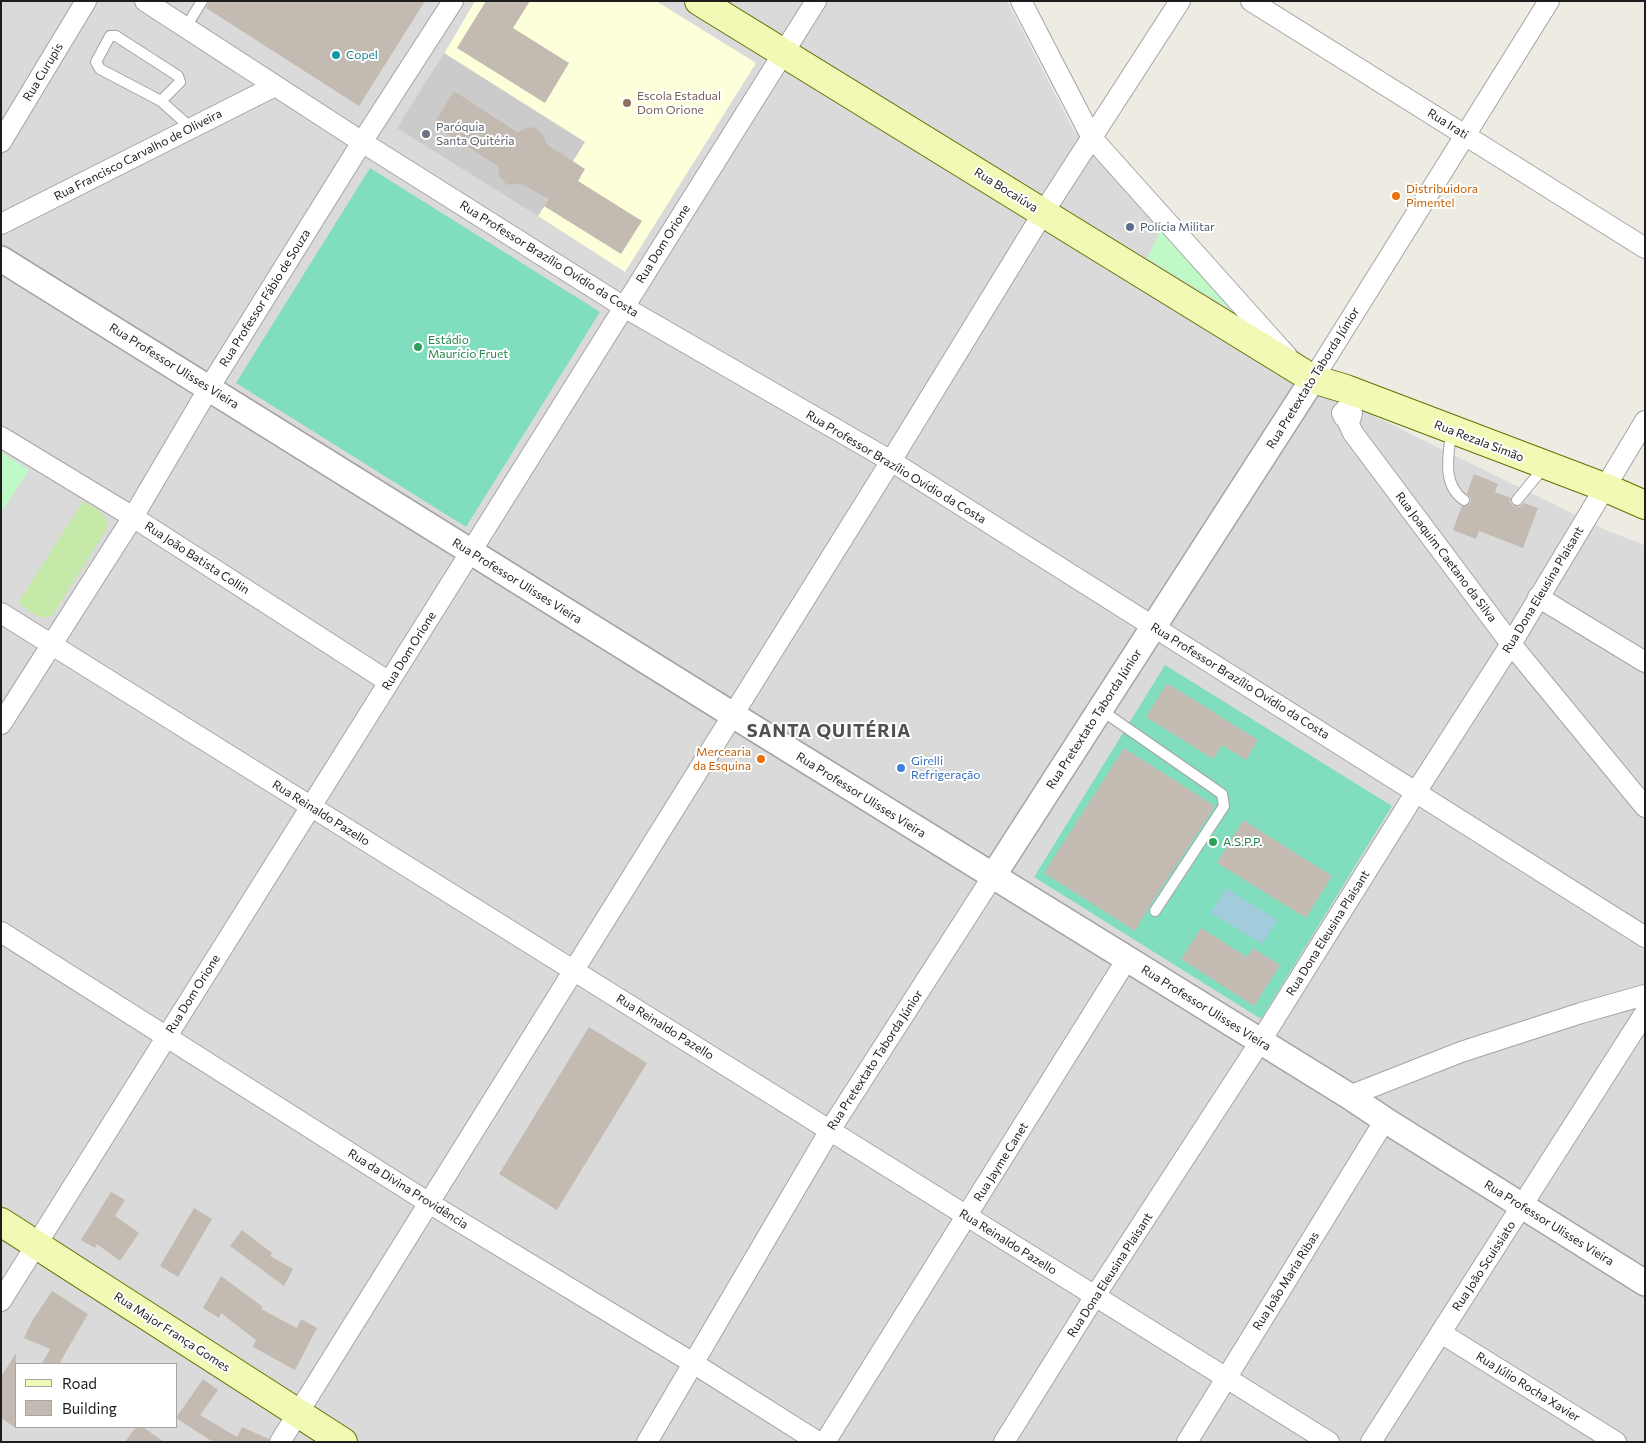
<!DOCTYPE html>
<html>
<head>
<meta charset="utf-8">
<style>
  body { margin:0 }
  #map { position:relative; width:1646px; height:1443px; overflow:hidden; background:#eeebe3; font-family:Commissioner,sans-serif }
  canvas { display:block }
  .frame { position:absolute; inset:0; border:2px solid #1d1d1d; pointer-events:none }
  .legend { position:absolute; left:15px; top:1363px; width:162px; height:65px; box-sizing:border-box; background:#fff; border:1px solid #a5a5a5; margin:0; padding:6px 9px; list-style:none; font-size:15px; color:#1d1d1d }
  .legend li { display:flex; align-items:center; gap:10px; height:25px }
  .legend b { width:25px; border:1px solid #a5a5a5 }
</style>
</head>
<body>
<div id="map">
<canvas width="1646" height="1443"></canvas>
<div class="frame"></div>
<ul class="legend">
<li><b style="height:6px;background:#f2f9b5"></b>Road</li>
<li><b style="height:14px;background:#c3bab2"></b>Building</li>
</ul>
</div>
<script>
const g = document.querySelector('canvas').getContext('2d');
g.lineJoin = 'round';
function fill(path, color) { g.fillStyle = color; g.fill(path, 'evenodd'); }
function strokePath(path, color, width, dash) { g.strokeStyle = color; g.lineWidth = width; g.lineCap = dash ? 'butt' : 'round'; g.setLineDash(dash || []); g.stroke(path); }
function write(font, color, halo, rows, align = 'center') {
  g.font = font + ' Commissioner,sans-serif'; g.lineWidth = 4; g.setLineDash([]); g.textBaseline = 'middle'; g.strokeStyle = halo; g.fillStyle = color; for (const [text, x, y, turn = 0] of rows) {
    g.save(); g.translate(x, y); g.rotate((+turn || 0) * Math.PI / 180); g.textAlign = isNaN(turn) ? turn : align; if (halo) g.strokeText(text, 0, 0); g.fillText(text, 0, 0); g.restore();
  }
}
fill(new Path2D(`
  M1 1H1007L1073 129 1356 407 1608 531 1645 545V1442H1ZM16 1364H176V1427H16Z`), '#dbdada');
fill(new Path2D(`
  M475 1H656L756 63 625 272 538 216 584 142 444 54Z`), '#fdffdb');
fill(new Path2D(`
  M444 53 585 142 538 216 397 128ZM454 91 519 132 528 127 535 128 545 142 554 148 545 163 516 184 513 185 503 182 499 176V166L433 125Z`), '#cbcbcb');
fill(new Path2D(`
  M83 501C93 507 110 514 108 527L52 616C40 622 27 609 18 603Z`), '#c4e9a8');
fill(new Path2D(`
  M1164 224 1243 317 1147 258Z
  M1 452 29 470 1 513Z`), '#bff9c6');
fill(new Path2D(`
  M370 168 600 312 466 527 236 383Z
  M1165 665 1392 806 1261 1019 1034 877Z`), '#80debf');
fill(new Path2D(`
  M1226 888 1277 920 1262 944 1211 913Z`), '#a2ccdc');
fill(new Path2D(`
  M209 1H425L359 106 206 8Z
  M486 1H530L513 28 569 63 545 103 457 48Z
  M454 91 518 132 528 127 536 128 543 135 546 143 554 149 585 169 578 181 642 221 621 254 544 206 549 199 519 183 513 185 506 184 499 176 498 166 433 125Z
  M1474 474 1498 484 1495 492 1511 498 1510 502 1513 506 1519 507 1524 503 1538 508 1523 548 1479 531 1476 539 1453 530 1462 506H1467L1471 502 1470 497 1467 493Z
  M1167 683 1258 740 1246 760 1222 745 1213 759 1146 717Z
  M1124 748 1215 806 1149 907 1135 931 1044 873Z
  M1243 820 1332 876 1306 918 1217 863Z
  M1201 928 1247 957 1253 948 1280 965 1254 1006 1181 959Z
  M589 1027 647 1063 557 1210 499 1174Z
  M111 1192 125 1200 115 1216 139 1233 120 1261 97 1244 95 1248 81 1240Z
  M194 1208 212 1219 178 1277 160 1266Z
  M242 1230 272 1253 270 1256 293 1269 284 1286 230 1246Z
  M221 1276 263 1307 261 1309 297 1328 301 1319 317 1328 295 1370 253 1347 256 1340 221 1313 219 1318 203 1308Z
  M52 1291 88 1314 59 1364H42L50 1349 24 1338 32 1321Z
  M16 1353V1428L1 1418V1377Z
  M203 1379 218 1390 200 1415 237 1437 242 1427 269 1439 268 1442H213L176 1418Z
  M136 1427H143L164 1442H125Z`), '#c3bab2');
const service = new Path2D(`
  M186 27 202 1
  M110 36H116L178 76 180 82 161 101 100 69 96 62Z
  M161 101 191 128
  M1451 431C1449 455 1441 484 1464 500
  M1517 500 1545 466
  M1101 710 1222 794 1224 806 1155 911`);
const minor = new Path2D(`
  M145 1 362 142 624 307 891 461 1645 937
  M1021 1 1092 138 1287 356
  M1251 1 1645 248
  M1 142 86 1
  M1 224 275 86
  M1313 379 1549 1
  M1347 420 1344 417 1342 413 1346 409 1352 413 1351 417 1347 420 1353 433 1511 644 1645 807
  M1 437 133 517 389 682
  M1538 597 1645 662
  M1 613 1329 1442
  M1 724 133 517 209 388 362 142 453 1
  M1 932 429 1203 693 1363 818 1442
  M1349 1096 1461 1052 1581 1013 1645 995
  M1 1301 816 1
  M1441 1333 1616 1442
  M280 1442 891 461 1043 213 1180 1
  M647 1442 830 1130 993 876
  M825 1442 1127 959
  M1004 1442 1095 1296 1260 1042 1416 792 1511 644 1645 421
  M1187 1442 1385 1120
  M1371 1442 1645 1013`);
const tertiary = new Path2D(`
  M1 259 733 715 1349 1096 1385 1120 1645 1283
  M993 876 1313 379`);
const secondary = new Path2D(`
  M699 1 1313 379 1346 389 1604 487 1645 505
  M1 1222 343 1442`);
strokePath(service, '#a4a4a4', 12);
strokePath(minor, '#a4a4a4', 22);
strokePath(tertiary, '#a4a4a4', 28);
strokePath(secondary, '#617304', 30);
strokePath(service, '#fff', 10);
strokePath(minor, '#fff', 20);
strokePath(tertiary, '#fff', 25);
strokePath(secondary, '#f2f9b5', 28);
for (const [x, y, r, color] of [
  [336,55,5,"#0f9aa8"],
  [627,103,5,"#8d6e63"],
  [426,134,5,"#6b7280"],
  [1396,196,5,"#e8710a"],
  [1130,227,5,"#5c6f8a"],
  [418,347,5,"#2e9e5b"],
  [761,759,5,"#e8710a"],
  [901,768,5,"#3f7fe0"],
  [1213,842,5,"#2e9e5b"]
]) { const dot = new Path2D(); dot.arc(x, y, r, 0, 2 * Math.PI); g.fillStyle = color; g.fill(dot); strokePath(dot, '#fff', 2); }
write('12px', '#0d838f', '#fff', [
  ["Copel",346,55]
], 'left');
write('12px', '#1d1d1d', '#fff', [
  ["Rua Curupis",43,72,-59],
  ["Rua Irati",1448,124,32],
  ["Rua Francisco Carvalho de Oliveira",138,155,-27],
  ["Rua Bocaiúva",1006,190,32],
  ["Rua Dom Orione",663,244,-58],
  ["Rua Professor Brazílio Ovídio da Costa",549,259,32],
  ["Rua Professor Fábio de Souza",265,298,-58],
  ["Rua Professor Ulisses Vieira",174,366,32],
  ["Rua Pretextato Taborda Júnior",1313,378,-58],
  ["Rua Rezala Simão",1479,441,21],
  ["Rua Professor Brazílio Ovídio da Costa",896,467,31],
  ["Rua Joaquim Caetano da Silva",1446,557,53],
  ["Rua João Batista Collin",197,558,33],
  ["Rua Professor Ulisses Vieira",517,581,32],
  ["Rua Dona Eleusina Plaisant",1543,590,-59],
  ["Rua Dom Orione",409,651,-58],
  ["Rua Professor Brazílio Ovídio da Costa",1240,681,32],
  ["Rua Pretextato Taborda Júnior",1094,719,-57],
  ["Rua Professor Ulisses Vieira",861,795,32],
  ["Rua Reinaldo Pazello",321,813,32],
  ["Rua Dona Eleusina Plaisant",1328,933,-58],
  ["Rua Dom Orione",193,994,-58],
  ["Rua Professor Ulisses Vieira",1206,1008,32],
  ["Rua Reinaldo Pazello",665,1027,32],
  ["Rua Pretextato Taborda Júnior",875,1060,-57],
  ["Rua Jayme Canet",1001,1162,-58],
  ["Rua da Divina Providência",408,1189,32],
  ["Rua Professor Ulisses Vieira",1549,1223,32],
  ["Rua Reinaldo Pazello",1008,1242,32],
  ["Rua João Scuissiato",1484,1266,-57],
  ["Rua Dona Eleusina Plaisant",1110,1275,-57],
  ["Rua João Maria Ribas",1286,1281,-58],
  ["Rua Major França Gomes",172,1332,33],
  ["Rua Júlio Rocha Xavier",1528,1387,32]
]);
write('12px', '#785e54', '#fff', [
  ["Escola Estadual",637,96],
  ["Dom Orione",637,110]
], 'left');
write('12px', '#5b616d', '#fff', [
  ["Paróquia",436,127],
  ["Santa Quitéria",436,141]
], 'left');
write('12px', '#c56008', '#fff', [
  ["Distribuidora",1406,189],
  ["Pimentel",1406,203],
  ["Mercearia",751,752,"right"],
  ["da Esquina",751,766,"right"]
], 'left');
write('12px', '#4e5e75', '#fff', [
  ["Polícia Militar",1140,227]
], 'left');
write('12px', '#27864d', '#fff', [
  ["Estádio",428,340],
  ["Maurício Fruet",428,354],
  ["A.S.P.P.",1223,842]
], 'left');
write('12px', '#366cbe', '#fff', [
  ["Girelli",911,761],
  ["Refrigeração",911,775]
], 'left');
g.letterSpacing = '1px';
write('bold 18px', '#505050', '#fff', [
  ["SANTA QUITÉRIA",829,731]
]);
g.letterSpacing = '0px';
</script>
</body>
</html>
